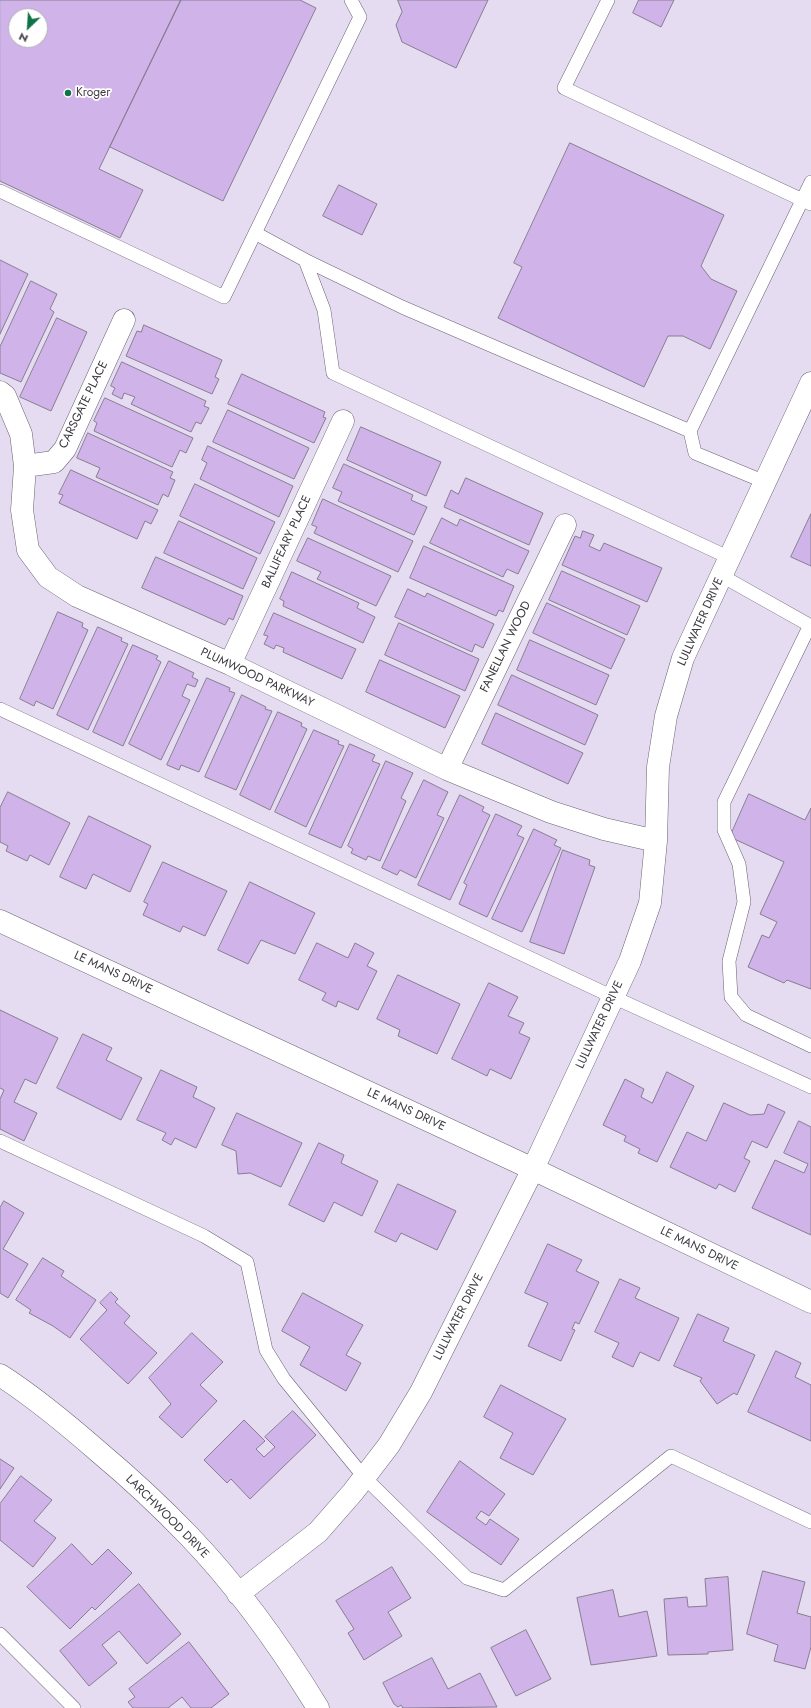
<!DOCTYPE html>
<html>
<head>
<meta charset="utf-8">
<style>
  body { margin:0 }
  #map { position:relative; width:811px; height:1708px; overflow:hidden; background:#e6dcf1; font-family:Jost,sans-serif }
  canvas { display:block }
  .north { position:absolute; left:8px; top:8px; width:40px; height:40px; box-sizing:border-box; background:#fff; border:1px solid #b2b0b3; border-radius:50%; rotate:205deg; font-size:11px; font-weight:700; line-height:16px; text-align:center; color:#3e3a42 }
  .north::after { content:''; display:block; margin:auto; width:14px; height:18px; background:#117147; clip-path:polygon(50% 0,100% 100%,50% 72%,0 100%) }
</style>
</head>
<body>
<div id="map">
<canvas width="811" height="1708"></canvas>
<div class="north">N</div>
</div>
<script>
const g = document.querySelector('canvas').getContext('2d');
g.lineJoin = 'round';
function fill(path, color) { g.fillStyle = color; g.fill(path, 'evenodd'); }
function strokePath(path, color, width, dash) { g.strokeStyle = color; g.lineWidth = width; g.lineCap = dash ? 'butt' : 'round'; g.setLineDash(dash || []); g.stroke(path); }
function write(font, color, halo, rows, align = 'center') {
  g.font = font + ' Jost,sans-serif'; g.lineWidth = 3.5; g.setLineDash([]); g.textBaseline = 'middle'; g.strokeStyle = halo; g.fillStyle = color; for (const [text, x, y, turn = 0] of rows) {
    g.save(); g.translate(x, y); g.rotate((+turn || 0) * Math.PI / 180); g.textAlign = isNaN(turn) ? turn : align; if (halo) g.strokeText(text, 0, 0); g.fillText(text, 0, 0); g.restore();
  }
}
const building = new Path2D(`
  M0 0H181L99 169 143 190 120 238 0 181ZM16 16H40V40H16Z
  M181 0H300L316 8 223 201 110 147Z
  M398 0H488L456 68 402 42 396 25 402 12Z
  M639 0H674L661 27 633 13Z
  M570 143 724 215 701 266 711 279 737 291 710 349 683 336H668L644 387 498 318 522 267 514 263Z
  M339 185 377 204 362 235 323 216Z
  M0 260 28 274 0 334Z
  M31 281 57 294 50 309 54 312 21 382 0 373V347Z
  M57 318 87 332 51 411 20 397Z
  M144 325 222 360 215 377 219 379 212 394 126 356 137 331 141 332Z
  M122 362 206 401 204 406 209 408 201 424 196 422 191 432 131 404 135 397 124 393 122 399 112 394 115 388 111 386Z
  M242 374 325 412 323 417 326 418 314 443 228 404Z
  M105 398 193 438 186 453 180 450 172 467 94 431 97 423 94 421Z
  M228 410 309 448 294 479 213 442Z
  M361 427 441 462 426 496 347 460Z
  M88 433 173 472 170 478 175 480 168 497 163 494 158 505 96 477 100 468 77 458Z
  M208 446 293 486 279 517 200 479 207 463 202 460Z
  M344 464 413 495 411 500 427 507 414 535 338 501 342 492 333 488Z
  M71 470 158 510 151 524 145 521 137 539 59 503 63 495 59 494Z
  M466 478 543 513 529 545 444 507 451 490 458 494Z
  M195 484 275 522 260 554 180 516Z
  M323 499 413 541 398 572 314 533 317 527 312 525Z
  M811 514V566L791 557Z
  M442 518 457 526 460 519 529 551 518 574 507 569 503 577 430 543Z
  M179 521 257 558 243 589 164 553Z
  M583 531 594 535 589 546 600 551 604 543 662 568 647 602 562 565 575 536 580 538Z
  M308 538 391 576 376 606 317 579 321 572 297 561Z
  M424 546 514 586 503 612 499 610 496 616 410 578Z
  M156 557 243 596 233 620 229 618 225 625 142 588Z
  M562 571 640 606 627 635 549 600Z
  M292 572 359 603 357 608 375 617 363 643 283 606 284 601 280 599Z
  M408 589 425 597 427 593 494 624 483 648 475 644 472 652 395 617Z
  M547 603 625 639 611 669 533 633Z
  M58 612 83 623 82 627 88 630 53 709 36 701 34 706 20 699Z
  M274 613 356 649 342 679 283 652 284 648 276 645 274 649 264 644 268 636 264 635Z
  M399 623 479 659 465 691 385 655Z
  M98 627 122 638 121 641 128 644 88 730 57 715Z
  M530 640 609 675 596 705 517 670Z
  M133 645 158 656 156 659 161 662 123 746 93 732Z
  M380 660 460 696 445 728 366 692Z
  M169 661 194 673 192 677 198 680 195 687 187 684 182 696 190 700 161 760 129 744Z
  M512 675 598 715 585 745 498 705Z
  M207 678 230 688 229 691 235 693 199 772 181 765 179 770 167 765Z
  M242 695 266 707 265 709 272 711 236 790 205 777Z
  M278 712 302 723 301 726 307 729 270 810 240 795Z
  M496 713 583 753 568 784 482 744Z
  M314 730 339 741 338 744 344 746 306 827 275 812Z
  M350 744 375 755 372 761 380 764 341 848 309 834Z
  M386 761 413 773 401 798 406 801 380 861 368 856 366 860 351 853 353 849 348 846Z
  M424 780 448 792 437 815 444 818 416 878 400 870 397 875 382 868Z
  M8 792 70 823 49 865 30 855 27 861 6 851 8 846 0 842V808Z
  M749 794 805 820 811 808V989L787 980 784 983 748 967 762 935 769 938 777 922 760 914 784 862 730 837Z
  M460 795 484 807 482 811 490 815 450 900 418 885Z
  M496 814 522 826 517 835 524 838 487 917 459 904 467 885 464 883Z
  M89 816 151 846 130 892 93 874 86 889 60 877Z
  M534 829 557 840 554 845 561 848 522 932 492 919Z
  M563 850 590 860 589 865 595 867 564 954 530 942Z
  M163 862 227 891 205 936 183 926 180 932 143 915 148 904 144 902Z
  M250 882 315 913 295 954 261 940 248 964 218 950Z
  M317 943 348 958 355 943 374 953 367 966 377 971 358 1010 338 1001 336 1007 322 1000 326 993 299 980Z
  M398 975 460 1004 437 1054 398 1036 400 1030 377 1019Z
  M489 983 518 997 508 1016 524 1023 519 1033 530 1038 511 1079 490 1069 487 1076 452 1059Z
  M0 1010 58 1038 36 1084 25 1079 14 1102 37 1113 24 1141 0 1129V1099L4 1090 0 1088Z
  M83 1034 112 1048 106 1060 142 1078 121 1120 57 1088Z
  M161 1070 197 1087 193 1097 215 1108 196 1148 175 1138 171 1145 162 1140 166 1133 137 1120Z
  M667 1072 694 1086 657 1162 638 1153 640 1149 624 1141 626 1136 603 1125 625 1079 644 1089 641 1097 652 1103Z
  M724 1103 750 1115 764 1114 768 1104 785 1112 767 1148 752 1141 744 1158 750 1161 735 1192 719 1184 716 1189 670 1167 687 1132 706 1141Z
  M237 1113 302 1143 281 1187 250 1173 238 1174 236 1151 222 1145Z
  M799 1121 811 1127V1235L752 1208 775 1160 804 1173 808 1164 784 1153Z
  M319 1143 344 1155 341 1163 378 1181 362 1216 334 1202 324 1222 289 1205Z
  M398 1184 456 1211 437 1250 401 1233 396 1242 375 1232Z
  M4 1201 24 1213 3 1249 28 1264 8 1298 0 1293V1208Z
  M548 1244 582 1260 576 1271 599 1282 579 1324 575 1322 572 1329 575 1330 561 1361 528 1346 548 1303 525 1293Z
  M43 1258 64 1271 61 1276 96 1300 70 1338 53 1326 29 1313 31 1310 16 1300Z
  M620 1279 640 1288 635 1298 679 1318 659 1361 640 1352 633 1367 612 1357 619 1343 595 1332Z
  M111 1292 118 1299 115 1302 130 1316 124 1323 157 1353 128 1384 80 1339 107 1310 100 1303Z
  M303 1293 363 1325 346 1355 361 1363 346 1391 300 1365 310 1347 282 1331Z
  M698 1314 729 1328 723 1341 755 1355 737 1395 734 1393 717 1404 700 1381 702 1378 674 1366Z
  M192 1333 223 1362 200 1385 217 1401 182 1438 159 1417 171 1404 149 1378Z
  M776 1351 801 1363 795 1377 811 1385V1441L748 1412Z
  M501 1385 566 1419 533 1475 500 1458 513 1433 484 1417Z
  M293 1411 316 1435 250 1499 231 1479 227 1483 204 1460 244 1420 265 1441 256 1449 264 1457 275 1447 265 1437Z
  M0 1459 14 1468 0 1489Z
  M460 1461 505 1494 489 1516 481 1511 476 1518 486 1525 490 1519 519 1539 501 1565 427 1512Z
  M21 1476 52 1500 34 1521 56 1538 33 1567 0 1540V1504Z
  M72 1544 92 1565 108 1549 132 1573 95 1610 92 1607 70 1629 27 1587Z
  M392 1567 411 1598 388 1612 402 1636 364 1660 348 1633 354 1629 336 1601Z
  M763 1571 805 1582 797 1613 811 1617V1647L805 1669 774 1661 778 1645 747 1634Z
  M728 1577 733 1650 708 1652V1654L668 1655 664 1599 687 1597 688 1607 707 1606 705 1579Z
  M139 1584 181 1634 147 1664 119 1631 102 1645 117 1663 89 1686 60 1651Z
  M613 1590 619 1617 647 1611 657 1656 591 1665 577 1598Z
  M526 1630 551 1679 516 1696 491 1648Z
  M189 1642 229 1694 211 1708H191L182 1697 168 1708H133L128 1702 135 1697 129 1689Z
  M432 1658 448 1689 480 1673 497 1707 403 1708 401 1705 398 1707 394 1704 383 1683Z`);
fill(building, '#cfb3e9');
strokePath(building, '#877e91', 1);
const service = new Path2D(`
  M608 0 564 88 811 204
  M0 191 224 297 360 17 351 0
  M255 233 305 260 324 310 333 373 730 558
  M305 260 402 307 690 431
  M765 482 695 453 690 431 811 182
  M722 576 811 626
  M810 625 724 802V830L739 864 744 902 729 961 731 997 746 1015 811 1046
  M0 709 613 997 811 1087
  M0 1141 204 1236 247 1262 266 1350 284 1379 364 1477 467 1578 504 1590 671 1456 811 1522
  M0 1634 74 1708`);
const minor = new Path2D(`
  M0 392 5 396 21 434 25 466 22 510 28 550 48 577 77 596 230 664 447 769 551 812 604 829 656 841
  M25 466 54 462 65 449 124 320
  M230 664 343 421
  M447 769 565 525
  M0 921 533 1169 811 1302
  M0 1375C36 1398 68 1425 100 1453 131 1479 161 1507 189 1536 236 1585 282 1649 318 1708
  M238 1594 318 1532 353 1492 389 1445 421 1392 533 1169 630 961 650 903 656 841 658 767 666 716 683 658 811 383`);
strokePath(service, '#6b6274', 14);
strokePath(minor, '#6b6274', 23);
strokePath(service, '#fff', 13);
strokePath(minor, '#fff', 22);
for (const [x, y, r, color] of [
  [68,93,4,"#117147"]
]) { const dot = new Path2D(); dot.arc(x, y, r, 0, 2 * Math.PI); g.fillStyle = color; g.fill(dot); strokePath(dot, '#fff', 1.5); }
write('12px', '#3e3a42', '#fff', [
  ["Kroger",76,93]
], 'left');
write('12px', '#3e3a42', '#fff', [
  ["CARSGATE PLACE",84,405,-64],
  ["BALLIFEARY PLACE",287,542,-65],
  ["LULLWATER DRIVE",701,622,-66],
  ["FANELLAN WOOD",506,647,-64],
  ["PLUMWOOD PARKWAY",257,678,25],
  ["LE MANS DRIVE",113,973,25],
  ["LULLWATER DRIVE",600,1025,-65],
  ["LE MANS DRIVE",406,1110,25],
  ["LE MANS DRIVE",699,1249,26],
  ["LULLWATER DRIVE",459,1317,-63],
  ["LARCHWOOD DRIVE",167,1517,45]
]);
</script>
</body>
</html>
